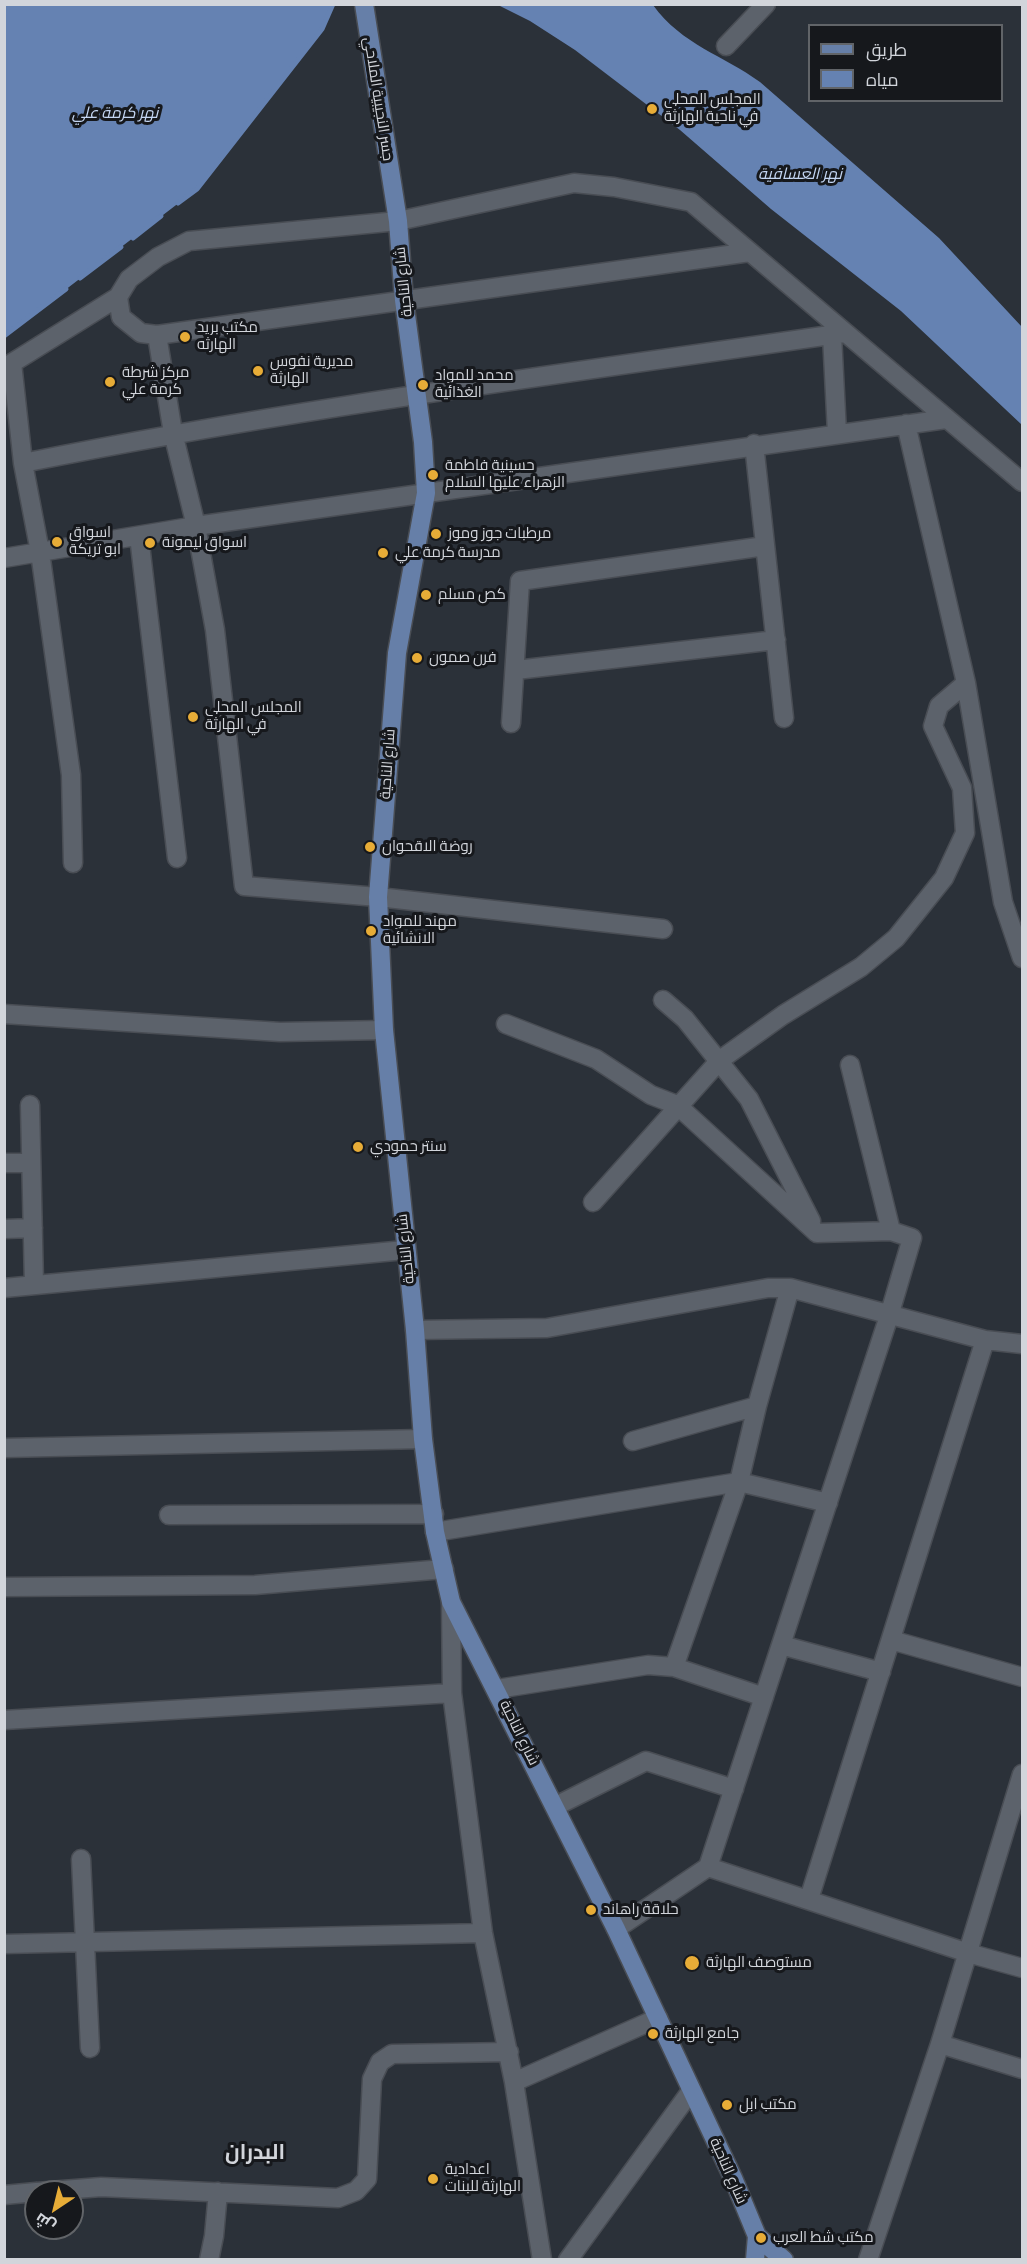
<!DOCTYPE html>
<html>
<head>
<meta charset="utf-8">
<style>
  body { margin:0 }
  #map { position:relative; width:1027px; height:2264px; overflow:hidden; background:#2b3139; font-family:Manrope,Cairo,sans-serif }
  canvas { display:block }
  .frame { position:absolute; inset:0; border:6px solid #d2d5db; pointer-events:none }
  .legend { position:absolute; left:808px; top:24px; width:195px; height:78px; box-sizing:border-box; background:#16181c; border:2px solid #616468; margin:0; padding:8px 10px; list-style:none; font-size:18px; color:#d2d5db }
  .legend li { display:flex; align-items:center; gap:12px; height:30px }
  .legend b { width:30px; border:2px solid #616468 }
  .north { position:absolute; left:24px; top:2180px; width:60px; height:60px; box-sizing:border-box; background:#16181c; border:2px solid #616468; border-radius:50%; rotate:215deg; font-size:16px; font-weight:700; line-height:24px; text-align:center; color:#d2d5db }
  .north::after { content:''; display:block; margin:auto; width:21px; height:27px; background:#e7ac37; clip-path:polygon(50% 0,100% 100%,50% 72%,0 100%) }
</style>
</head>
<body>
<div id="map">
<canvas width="1027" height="2264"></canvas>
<div class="frame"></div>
<ul class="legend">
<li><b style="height:8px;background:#667fa8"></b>طريق</li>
<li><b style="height:16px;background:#6582b2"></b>مياه</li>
</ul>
<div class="north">ش</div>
</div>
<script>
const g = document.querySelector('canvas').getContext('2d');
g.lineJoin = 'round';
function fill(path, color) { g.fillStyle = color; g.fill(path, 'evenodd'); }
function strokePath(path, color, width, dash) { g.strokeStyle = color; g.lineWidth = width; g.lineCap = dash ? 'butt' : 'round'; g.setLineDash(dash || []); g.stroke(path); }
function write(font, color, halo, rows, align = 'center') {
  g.font = font + ' Manrope,Cairo,sans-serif'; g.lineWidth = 6; g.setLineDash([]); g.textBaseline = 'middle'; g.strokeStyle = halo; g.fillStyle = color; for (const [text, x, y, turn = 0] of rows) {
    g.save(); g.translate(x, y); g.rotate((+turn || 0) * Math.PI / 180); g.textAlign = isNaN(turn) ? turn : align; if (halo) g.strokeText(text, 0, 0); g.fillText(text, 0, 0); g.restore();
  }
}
fill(new Path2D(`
  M5 4 333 5 322 29 197 189 5 336Z
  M498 5H653C682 45 723 55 760 82L939 238 1022 327V425L901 311 771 209 680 130 575 50 530 21Z`), '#6582b2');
strokePath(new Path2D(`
  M178 203 197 189 322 29 333 4
  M133 238 161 216
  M80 278 121 247
  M4 336 66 289`), '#6582b2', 5);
const minor = new Path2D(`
  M726 46 766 4
  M750 252 157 335 141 333 121 317 118 297 129 279 158 257 189 241 398 221 574 183 614 187 691 202 1022 482
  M157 335 173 433 196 526 215 630 244 886 378 897 663 929
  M832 335 837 433
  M906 424 966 683 1003 902 1022 958
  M754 444 784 718
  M23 463C295 408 570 373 844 333
  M139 536 177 858
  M4 558 196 526 946 419
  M516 670 776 640
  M511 723 520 581 765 546
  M73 863 71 775 40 552 23 463 12 363 118 297
  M663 1000 685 1019 749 1099 811 1221
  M4 1014 280 1032 384 1030
  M506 1024 596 1059 651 1095 677 1105 817 1233 891 1231 912 1238 889 1316 708 1867
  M850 1065 891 1231
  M30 1105 34 1285
  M4 1163H31
  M593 1202 720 1060 783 1015 861 967 896 938 944 878 965 833 962 788 933 726 939 706 966 683
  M4 1229 33 1228
  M4 1288 405 1250
  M415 1330 547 1328 768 1288H790L985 1340 1022 1344
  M633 1441 757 1406
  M4 1448 423 1439
  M169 1515 434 1514
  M435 1532 739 1482 828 1503
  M4 1587 255 1585 444 1569
  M451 1602 452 1693 483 1933 514 2082 542 2260
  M891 1640 1022 1677
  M781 1645 881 1672
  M674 1667 764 1697
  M497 1689 648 1665 674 1667 739 1482 757 1406 790 1288
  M4 1720 452 1693
  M556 1806 646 1761 734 1789
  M81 1859 90 2048
  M809 1899 985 1340
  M616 1929 708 1867 968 1953 1022 1968
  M4 1944 483 1933
  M940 2044 1022 2069
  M514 2082 658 2018
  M37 2192 101 2187 338 2198 356 2191 367 2179 372 2079 380 2062 392 2054 509 2052
  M4 2195 36 2192
  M209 2260 214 2236 218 2192
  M568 2260 691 2091
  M868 2260 940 2044 1022 1774`);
const major = new Path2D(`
  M364 4 398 221 404 300 423 442 426 493 397 653 378 897 384 1030 415 1330 423 1439 435 1532 451 1602 616 1929 733 2178 757 2236 755 2260
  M757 2236 784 2260`);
strokePath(minor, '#494d54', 21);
strokePath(major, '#494d54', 21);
strokePath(minor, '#5c626b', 18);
strokePath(major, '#667fa8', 18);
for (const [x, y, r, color] of [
  [652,109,6,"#e7ac37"],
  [185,337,6,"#e7ac37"],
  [258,371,6,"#e7ac37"],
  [110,382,6,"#e7ac37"],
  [423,385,6,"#e7ac37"],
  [433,475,6,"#e7ac37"],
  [436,534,6,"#e7ac37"],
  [57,542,6,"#e7ac37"],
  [150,543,6,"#e7ac37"],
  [383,553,6,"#e7ac37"],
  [426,595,6,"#e7ac37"],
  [417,658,6,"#e7ac37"],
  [193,717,6,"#e7ac37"],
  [370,847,6,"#e7ac37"],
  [371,931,6,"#e7ac37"],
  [358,1147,6,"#e7ac37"],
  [591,1910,6,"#e7ac37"],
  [692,1963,8,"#e7ac37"],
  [653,2034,6,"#e7ac37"],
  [727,2105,6,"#e7ac37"],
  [433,2179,6,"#e7ac37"],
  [761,2238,6,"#e7ac37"]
]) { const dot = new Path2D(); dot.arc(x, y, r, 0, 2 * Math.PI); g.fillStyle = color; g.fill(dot); strokePath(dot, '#16181c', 2); }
write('15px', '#d2d5db', '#16181c', [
  ["جسر النجيبية الملاحي",378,99,81],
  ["شارع الناحية",404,282,-96],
  ["شارع الناحية",388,764,-86],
  ["شارع الناحية",406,1249,-96],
  ["شارع الناحية",519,1733,64],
  ["شارع الناحية",728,2171,66]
]);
write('15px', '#d2d5db', '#16181c', [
  ["المجلس المحلي",664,100],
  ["في ناحية الهارثة",664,117],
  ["مكتب بريد",197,328],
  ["الهارثه",197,345],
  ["مديرية نفوس",270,362],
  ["الهارثة",270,379],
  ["مركز شرطة",122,373],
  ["كرمة علي",122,390],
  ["محمد للمواد",435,376],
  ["الغذائية",435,393],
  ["حسينية فاطمة",445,466],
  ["الزهراء عليها السلام",445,483],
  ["اسواق",69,533],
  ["ابو تريكة",69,550],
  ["مرطبات جوز وموز",448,534],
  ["اسواق ليمونة",162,543],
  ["مدرسة كرمة علي",395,553],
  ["كص مسلم",438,595],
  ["فرن صمون",429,658],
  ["المجلس المحلي",205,708],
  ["في الهارثة",205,725],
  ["روضة الاقحوان",382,847],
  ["مهند للمواد",383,922],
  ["الانشائية",383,939],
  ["سنتر حمودي",370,1147],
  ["حلاقة راهاند",603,1910],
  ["مستوصف الهارثة",706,1963],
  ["جامع الهارثة",665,2034],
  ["مكتب ابل",739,2105],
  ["اعدادية",445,2170],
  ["الهارثة للبنات",445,2187],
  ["مكتب شط العرب",773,2238]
], 'left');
write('italic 16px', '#c4d6f3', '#16181c', [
  ["نهر كرمة علي",115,114],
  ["نهر العسافية",800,175]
]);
write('bold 21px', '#d2d5db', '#16181c', [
  ["البدران",255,2153]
]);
</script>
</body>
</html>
